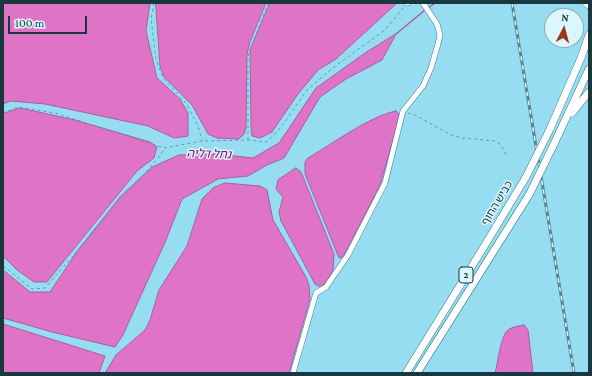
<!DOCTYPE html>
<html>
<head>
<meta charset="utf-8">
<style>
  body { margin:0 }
  #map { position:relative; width:592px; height:376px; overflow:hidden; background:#96ddf1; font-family:"Crimson Pro",serif }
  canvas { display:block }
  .frame { position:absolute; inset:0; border:4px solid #1a373f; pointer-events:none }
  .north { position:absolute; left:544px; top:8px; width:40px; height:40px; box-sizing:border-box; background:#dbf7fe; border:1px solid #8eaab2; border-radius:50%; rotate:6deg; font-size:11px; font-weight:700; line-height:16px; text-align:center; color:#1a373f }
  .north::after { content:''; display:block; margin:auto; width:14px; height:18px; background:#9d3616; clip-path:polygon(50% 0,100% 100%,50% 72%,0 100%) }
  .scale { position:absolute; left:8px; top:16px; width:79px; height:18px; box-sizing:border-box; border:2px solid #1a373f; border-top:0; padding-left:5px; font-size:12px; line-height:14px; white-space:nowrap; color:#1a373f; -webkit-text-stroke:3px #dbf7fe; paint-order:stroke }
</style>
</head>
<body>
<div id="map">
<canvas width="592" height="376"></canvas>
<div class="frame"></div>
<div class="north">N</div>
<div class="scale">100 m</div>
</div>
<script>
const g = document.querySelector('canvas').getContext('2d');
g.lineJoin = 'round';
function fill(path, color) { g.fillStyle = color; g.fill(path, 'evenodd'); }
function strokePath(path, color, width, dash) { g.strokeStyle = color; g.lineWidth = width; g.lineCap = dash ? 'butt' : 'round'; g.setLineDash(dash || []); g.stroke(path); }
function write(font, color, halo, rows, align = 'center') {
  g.font = font + ' "Crimson Pro","Noto Sans Hebrew",serif'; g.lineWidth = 3; g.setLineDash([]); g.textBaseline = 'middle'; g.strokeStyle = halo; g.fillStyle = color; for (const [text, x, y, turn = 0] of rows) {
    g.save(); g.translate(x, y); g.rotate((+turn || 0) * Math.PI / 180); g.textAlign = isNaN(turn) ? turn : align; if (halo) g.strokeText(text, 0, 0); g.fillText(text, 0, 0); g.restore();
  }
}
const water = new Path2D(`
  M3 3H150L146 31 157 78 180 99 188 113V136L174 138 148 126 45 104 11 101 3 104Z
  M156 3H266L250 42 247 54 246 128 244 134 239 139 217 138 208 134 192 105 164 77 160 66 156 9Z
  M270 3H397L336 59 318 70 298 94 272 132 260 138 252 136 251 128 250 50Z
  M396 34 382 60 346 79 320 97 284 158 267 165 248 176 218 179 182 199 166 240 123 335 115 347 52 332 3 318V270L30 292H50L78 250 120 197 152 167 179 155 218 154 253 158 279 143 316 88 365 53Z
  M20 108 75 120 150 142 157 147 154 158 137 171 47 282H34L17 270 3 256V114Z
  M396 111 400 116 380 185 345 253 342 257 339 258 305 174V162L308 158C332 144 370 116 396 111Z
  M296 168 301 172 334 254 333 270 327 281 321 287 315 284 281 221 279 212 283 197 276 189 278 180Z
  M225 183 260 186 267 190 273 220 306 277 309 285 310 299 289 373H105L116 355 145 330 150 320 159 290 187 246 202 199 213 188Z
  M3 324 105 356 99 373H3Z
  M524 325 528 330 533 373H495C498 362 500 341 506 332 510 327 518 326 524 325Z`);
fill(water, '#df73c6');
strokePath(water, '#a4619e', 1);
strokePath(new Path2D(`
  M428 8 435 3
  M396 34 425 10`), '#a4619e', 1.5);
const minor = new Path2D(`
  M407 3H408
  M293 373 316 293 326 287 348 255 385 183 403 111 423 86 431 68 438 44 440 35 437 24 423 3`);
const highway = new Path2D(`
  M586 3 589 5
  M572 113 589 92
  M550 129 581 58 589 35
  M554 144 589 69
  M406 373 485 245 526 177
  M417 373 529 195`);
strokePath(minor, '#31798b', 6);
strokePath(highway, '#31798b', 8);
strokePath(new Path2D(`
  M154 3 151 19 156 59 163 78 186 103 198 126 202 140
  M3 113 18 107 55 113 164 148 202 141 248 140 267 142 282 126 307 90 334 67 385 30 404 7
  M408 113 415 115 451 135 462 138 495 141 501 145 506 155
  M248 140V56L268 3
  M3 266 32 289 45 288 159 157 164 149`), '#6298a7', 1, [3, 3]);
strokePath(minor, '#fff', 5);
strokePath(highway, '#fff', 7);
const rail = new Path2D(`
  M512 3 574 373`);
strokePath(rail, '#558693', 3);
strokePath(rail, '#dbf7fe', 1.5, [4.5]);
const highwayBridge = new Path2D(`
  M526 177 550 129
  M529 195 554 144`);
strokePath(highwayBridge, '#31798b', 8, []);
strokePath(highwayBridge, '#fff', 7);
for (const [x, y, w] of [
  [466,275,14]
]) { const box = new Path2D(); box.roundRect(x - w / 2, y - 8, w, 16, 3); g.fillStyle = '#dbf7fe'; g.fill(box); strokePath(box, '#1a373f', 1); }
write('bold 10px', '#1a373f', null, [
  ["2",466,275]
]);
write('11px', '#1a373f', '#dbf7fe', [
  ["כביש החוף",497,203,-59]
]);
write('italic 12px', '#91037b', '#dbf7fe', [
  ["נחל דליה",209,154,2]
]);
</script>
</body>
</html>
